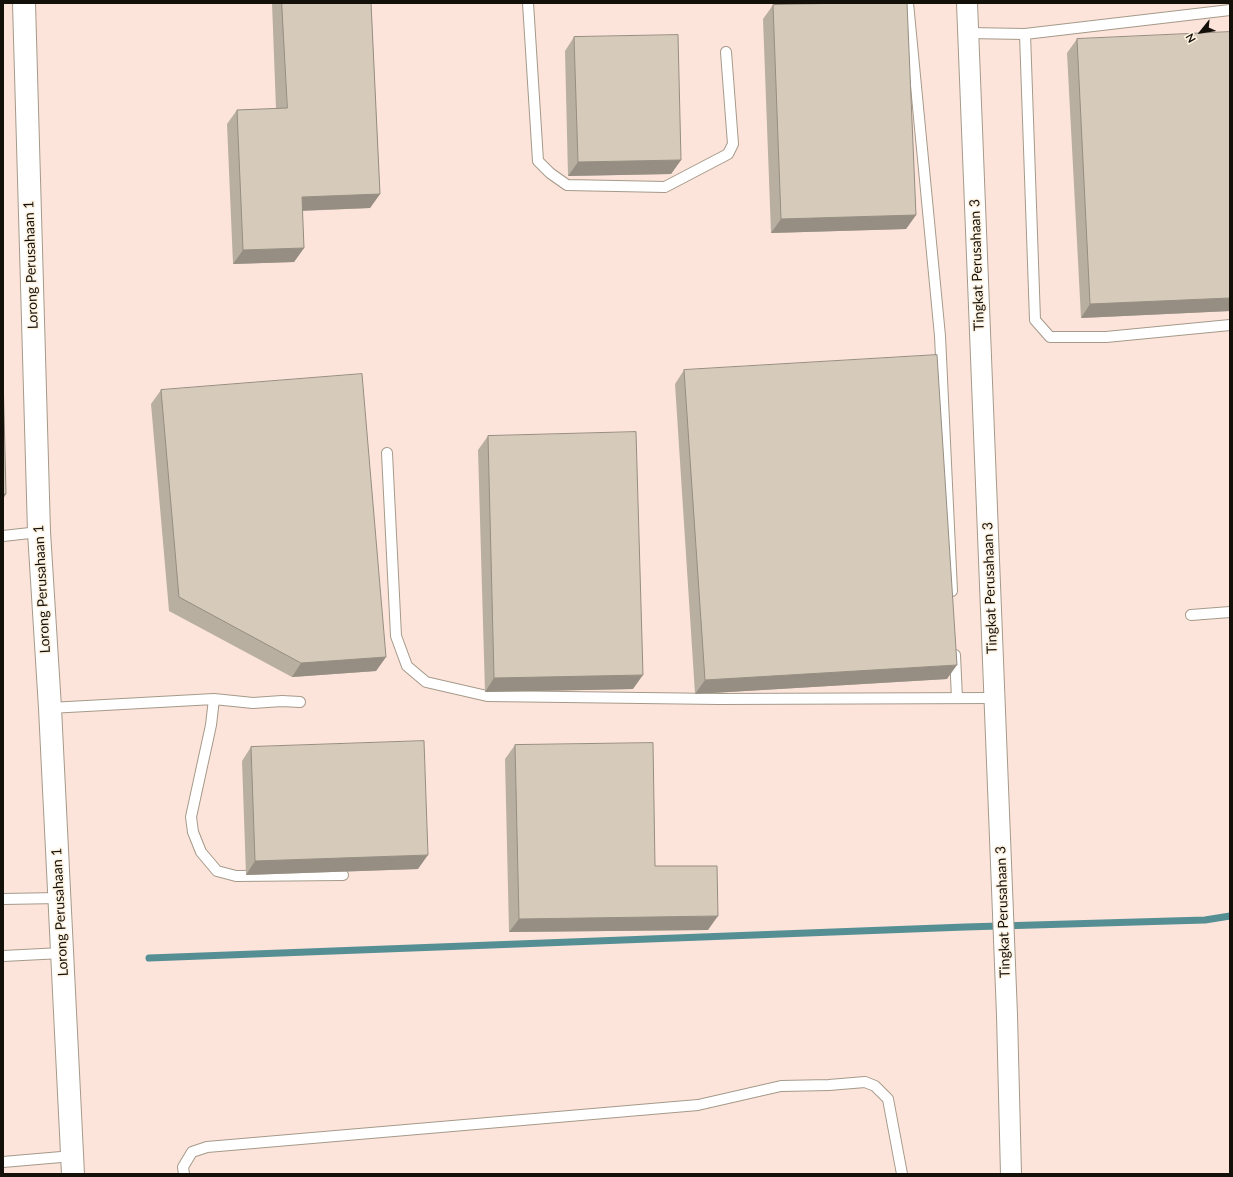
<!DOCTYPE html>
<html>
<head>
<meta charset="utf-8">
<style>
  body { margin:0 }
  #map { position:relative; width:1233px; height:1177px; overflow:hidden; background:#fef2e1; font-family:Lato,sans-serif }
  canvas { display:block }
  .frame { position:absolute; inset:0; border:4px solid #130f09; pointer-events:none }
  .north { position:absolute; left:1181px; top:12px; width:40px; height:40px; -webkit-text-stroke:3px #fef2e1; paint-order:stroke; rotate:240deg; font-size:11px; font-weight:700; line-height:16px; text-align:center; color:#130f09 }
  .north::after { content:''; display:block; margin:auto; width:14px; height:18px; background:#130f09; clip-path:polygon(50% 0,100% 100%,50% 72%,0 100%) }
</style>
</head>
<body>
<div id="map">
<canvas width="1233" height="1177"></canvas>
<div class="frame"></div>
<div class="north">N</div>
</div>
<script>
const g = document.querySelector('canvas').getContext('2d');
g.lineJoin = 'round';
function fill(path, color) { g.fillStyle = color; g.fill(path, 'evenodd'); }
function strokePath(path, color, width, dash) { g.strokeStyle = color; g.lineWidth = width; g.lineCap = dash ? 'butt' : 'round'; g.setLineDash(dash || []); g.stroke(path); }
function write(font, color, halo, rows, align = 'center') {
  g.font = font + ' Lato,sans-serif'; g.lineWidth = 3; g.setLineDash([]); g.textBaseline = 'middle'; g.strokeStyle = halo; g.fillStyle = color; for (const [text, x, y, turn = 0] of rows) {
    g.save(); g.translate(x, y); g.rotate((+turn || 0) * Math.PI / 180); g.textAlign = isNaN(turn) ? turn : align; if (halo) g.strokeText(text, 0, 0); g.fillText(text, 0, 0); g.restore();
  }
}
fill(new Path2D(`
  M3 3H1230V1174H3Z`), '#fde4db');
strokePath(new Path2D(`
  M149 958 965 927 1205 920 1230 916`), '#558f94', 7);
const service = new Path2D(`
  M528 3 538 161 550 173 567 185 665 187 728 154 733 144 726 52
  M908 3 940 336 952 591
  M968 33 1025 34 1230 10
  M1025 34 1035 320 1050 337H1106L1230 325
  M387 453 396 636 407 666 426 682 487 696 719 699 994 698
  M3 536 39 532
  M1191 615 1230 612
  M955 655 957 698
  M214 699 253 703 282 701 300 702
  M50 708 214 699 211 725 191 817 193 832 201 852 217 871 236 876 343 875
  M3 899 59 898
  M3 956 62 953
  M3 1162 73 1156
  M184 1174 183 1167 192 1152 207 1147 698 1105 781 1086 829 1085 865 1082 875 1086 888 1099 902 1174`);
const minor = new Path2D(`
  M967 3 1007 1015 1011 1174`);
const tertiary = new Path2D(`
  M24 3 39 532 50 708 73 1174`);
strokePath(service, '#a59a8a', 12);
strokePath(minor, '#a59a8a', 22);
strokePath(tertiary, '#a59a8a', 24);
strokePath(service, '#fff', 10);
strokePath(minor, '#fff', 20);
strokePath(tertiary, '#fff', 22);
fill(new Path2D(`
  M272 3H371L380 194 370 208 302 211 304 248 294 262 233 264 227 124 237 110 276 109Z
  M773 5 916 215 906 229 771 233 763 19Z
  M574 37 681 160 671 174 568 176 565 51Z
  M1077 39 1230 311 1081 318 1067 53Z
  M684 370 947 679 695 694 675 384Z
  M161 390 386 657 376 671 292 677 169 611 151 404Z
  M488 436 633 689 485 692 478 450Z
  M515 745 655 866 708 930 509 932 505 759Z
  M251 747 418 869 246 875 242 761Z`), '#b8afa0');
fill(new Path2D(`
  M681 160 671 174 568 176 578 162Z
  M380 194 370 208 292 211 302 197Z
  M916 215 906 229 771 233 781 219Z
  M304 248 294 262 233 264 243 250Z
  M1230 298V311L1081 318 1090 304Z
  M3 494H6L3 499Z
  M386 657 376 671 292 677 301 663Z
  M957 665 947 679 695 694 705 680Z
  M643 675 633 689 485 692 494 678Z
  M428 855 418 869 246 875 255 861Z
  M718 916 708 930 509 932 519 919Z`), '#968e82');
const building = new Path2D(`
  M282 3H371L380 194 302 197 304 248 243 250 237 110 287 108Z
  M847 3H907L916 215 781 219 773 5Z
  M1230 32V298L1090 304 1077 39Z
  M678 35 681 160 578 162 574 37Z
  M937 355 957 665 705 680 684 370Z
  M3 373 6 494H3Z
  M362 374 386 657 301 663 179 597 161 390Z
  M636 432 643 675 494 678 488 436Z
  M424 741 428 855 255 861 251 747Z
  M653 743 655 866H717L718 916 519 919 515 745Z`);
fill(building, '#d6cbba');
strokePath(building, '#968e82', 1);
write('14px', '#130f09', '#fef2e1', [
  ["Lorong Perusahaan 1",31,265,-92],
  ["Tingkat Perusahaan 3",977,265,-92],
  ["Tingkat Perusahaan 3",990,588,-92],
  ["Lorong Perusahaan 1",42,589,-93],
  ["Lorong Perusahaan 1",60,912,-93],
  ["Tingkat Perusahaan 3",1003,912,-92]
]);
</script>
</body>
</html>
